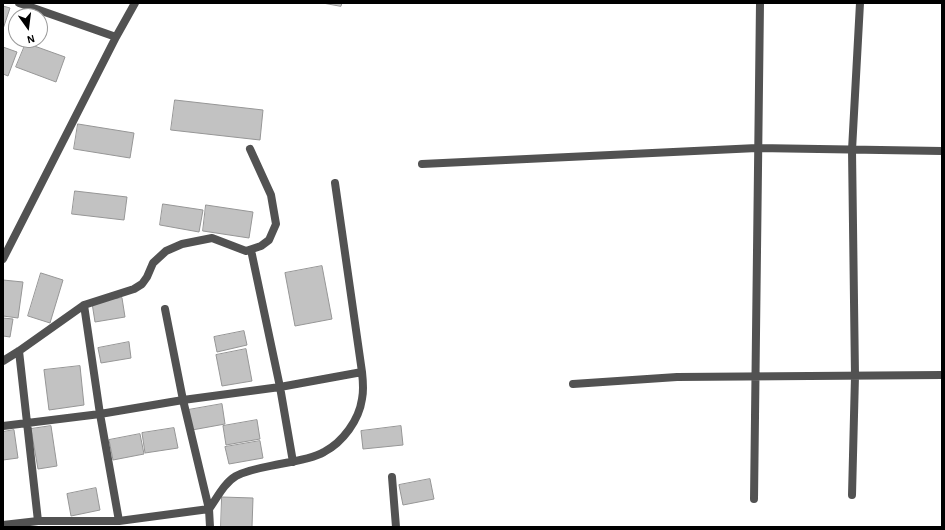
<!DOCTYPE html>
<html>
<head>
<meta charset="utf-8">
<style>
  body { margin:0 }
  #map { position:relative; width:945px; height:530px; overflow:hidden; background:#fff; font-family:"Alegreya Sans",sans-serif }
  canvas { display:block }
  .frame { position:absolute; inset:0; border:4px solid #000; pointer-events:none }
  .north { position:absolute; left:8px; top:8px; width:40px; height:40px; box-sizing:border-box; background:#fff; border:1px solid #999; border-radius:50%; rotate:166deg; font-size:11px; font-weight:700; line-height:16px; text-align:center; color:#000 }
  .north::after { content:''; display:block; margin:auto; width:14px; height:18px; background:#000; clip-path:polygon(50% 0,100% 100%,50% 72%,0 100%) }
</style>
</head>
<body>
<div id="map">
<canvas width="945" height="530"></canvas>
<div class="frame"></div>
<div class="north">N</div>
</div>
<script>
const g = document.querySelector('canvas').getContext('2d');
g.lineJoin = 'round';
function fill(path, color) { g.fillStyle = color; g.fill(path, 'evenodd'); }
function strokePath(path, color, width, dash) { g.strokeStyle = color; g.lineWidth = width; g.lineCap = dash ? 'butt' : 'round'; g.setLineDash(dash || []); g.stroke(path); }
const building = new Path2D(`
  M323 3H342L341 6Z
  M3 6 10 8 3 29Z
  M26 43 65 57 56 82 16 67Z
  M3 47 17 52 8 76 3 74Z
  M175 100 263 110 260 140 171 130Z
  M78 124 134 133 130 158 74 149Z
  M75 191 127 197 124 220 72 214Z
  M163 204 203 210 199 232 160 225Z
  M206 205 253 212 249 238 203 231Z
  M322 266 332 319 295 326 285 273Z
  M41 273 63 280 50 323 28 316Z
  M3 280 23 282 18 318 3 316Z
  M122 298 125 317 95 322 92 303Z
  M3 318 13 319 10 337 3 336Z
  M244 331 247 345 217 352 214 337Z
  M129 342 131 358 101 363 98 348Z
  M246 349 252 381 222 386 216 355Z
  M80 366 84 405 49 410 44 370Z
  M222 404 225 424 192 430 188 410Z
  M257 420 260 439 226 445 223 426Z
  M51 426 57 466 38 469 31 429Z
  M401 426 403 445 363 449 361 431Z
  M174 428 178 448 145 453 142 433Z
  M14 430 18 458 3 460V432Z
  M140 434 144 454 113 460 109 440Z
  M260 441 263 458 229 464 225 447Z
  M430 479 434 499 403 505 399 485Z
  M96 488 100 510 71 516 67 494Z
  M222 497 253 498 252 527H221Z`);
fill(building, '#c2c2c2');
strokePath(building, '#969696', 1);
strokePath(new Path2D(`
  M19 3 116 37
  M422 164 757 148 942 151
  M251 250 280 387 293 462
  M3 259 116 37 135 3
  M84 305 100 414 119 521
  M165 309 183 400 209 509 210 527
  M19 351 38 521
  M3 361 19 351 84 305 134 289 142 284 147 277 153 263 166 251 182 244 212 238 246 251 261 246 269 240 276 224 271 195 250 149
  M573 384 677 377 942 375
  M3 426 100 414 183 400 280 387 362 372
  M392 477 396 527
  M852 495 855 376 852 150 860 3
  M754 499 760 3
  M3 525 38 521H119L209 509C217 498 224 483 236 476 249 469 266 467 280 464 292 462 314 458 324 452 343 442 359 420 362 399 364 390 363 381 362 372L335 183`), '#525252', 8);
</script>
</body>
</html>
